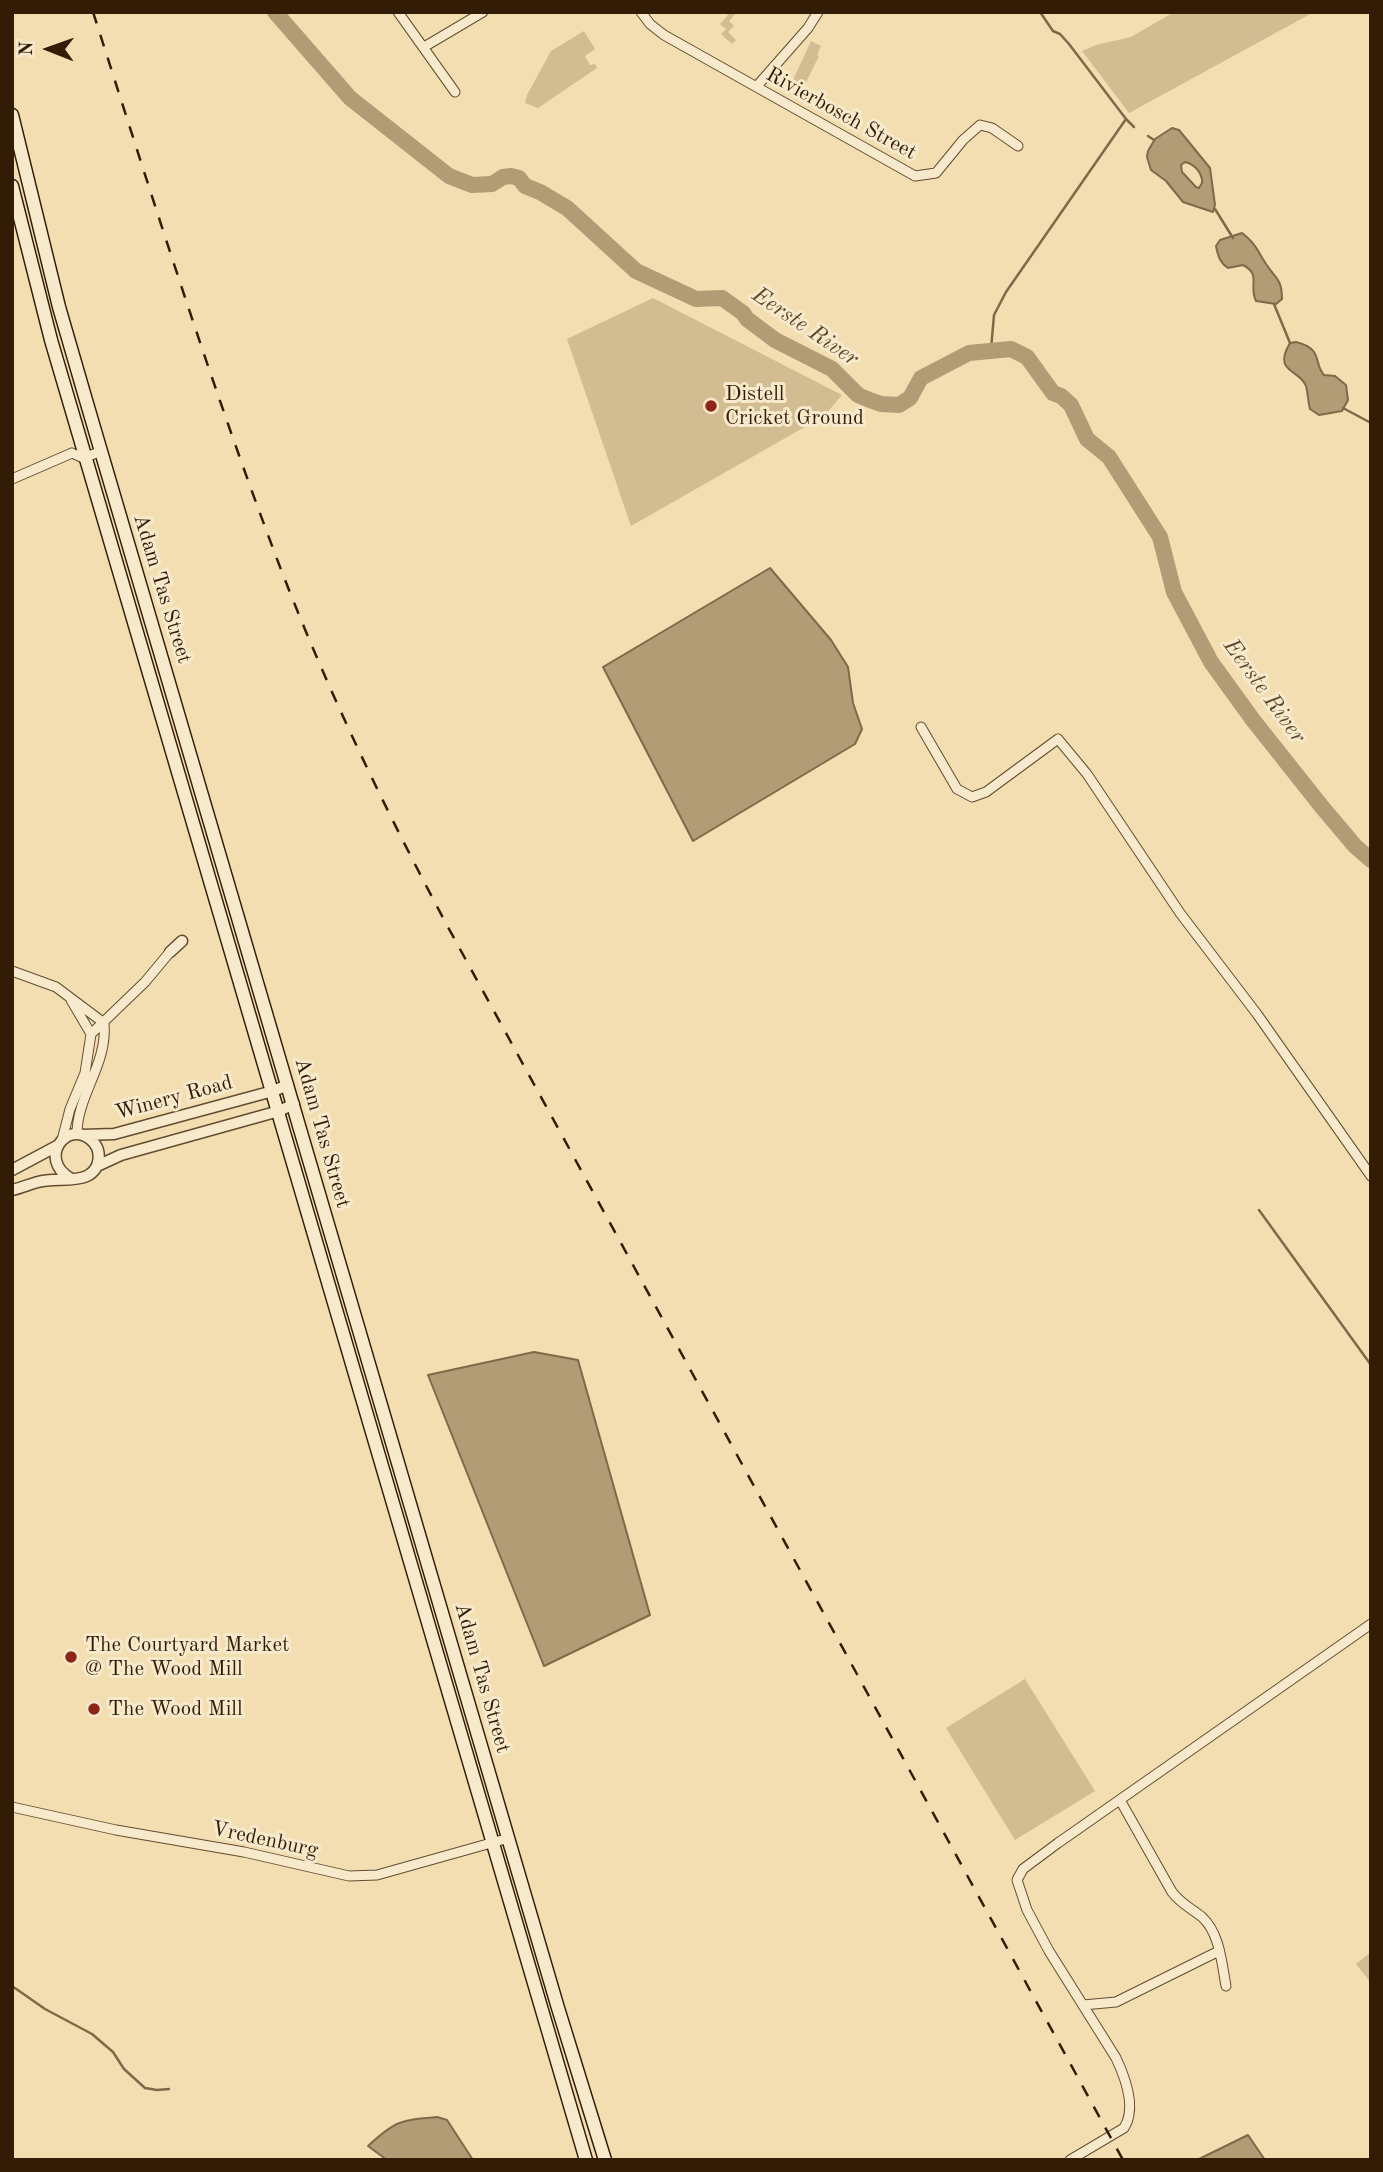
<!DOCTYPE html>
<html>
<head>
<meta charset="utf-8">
<style>
  body { margin:0 }
  #map { position:relative; width:1383px; height:2172px; overflow:hidden; background:#f2deb0; font-family:"Old Standard TT",serif }
  canvas { display:block }
  .frame { position:absolute; inset:0; border:14px solid #331c06; pointer-events:none }
  .north { position:absolute; left:14px; top:14px; width:70px; height:70px; -webkit-text-stroke:5px #f7eacc; paint-order:stroke; rotate:271deg; font-size:19px; font-weight:700; line-height:28px; text-align:center; color:#331c06 }
  .north::after { content:''; display:block; margin:auto; width:24px; height:32px; background:#331c06; clip-path:polygon(50% 0,100% 100%,50% 72%,0 100%) }
</style>
</head>
<body>
<div id="map">
<canvas width="1383" height="2172"></canvas>
<div class="frame"></div>
<div class="north">N</div>
</div>
<script>
const g = document.querySelector('canvas').getContext('2d');
g.lineJoin = 'round';
function fill(path, color) { g.fillStyle = color; g.fill(path, 'evenodd'); }
function strokePath(path, color, width, dash) { g.strokeStyle = color; g.lineWidth = width; g.lineCap = dash ? 'butt' : 'round'; g.setLineDash(dash || []); g.stroke(path); }
function write(font, color, halo, rows, align = 'center') {
  g.font = font + ' "Old Standard TT",serif'; g.lineWidth = 6; g.setLineDash([]); g.textBaseline = 'middle'; g.strokeStyle = halo; g.fillStyle = color; for (const [text, x, y, turn = 0] of rows) {
    g.save(); g.translate(x, y); g.rotate((+turn || 0) * Math.PI / 180); g.textAlign = isNaN(turn) ? turn : align; if (halo) g.strokeText(text, 0, 0); g.fillText(text, 0, 0); g.restore();
  }
}
fill(new Path2D(`
  M725 12H737L729 21 734 26 728 32 736 40 732 44 721 34 726 29 720 24 728 15Z
  M1174 12H1314L1129 113 1082 51 1096 45 1131 37Z
  M584 31 595 49 585 56 590 65 595 64 597 68 538 108 525 103 527 95 551 51Z
  M811 41 821 46 817 55 819 56 802 90 813 96 811 100 822 105 819 111 787 93Z
  M653 298 842 395 824 416 631 526 567 339Z
  M1025 1679 1095 1791 1015 1840 946 1728Z
  M1371 1952V1983L1356 1964Z`), '#d2bd93');
const water = new Path2D(`
  M1172 128 1179 130 1210 168 1215 205 1213 212 1183 202 1166 181 1151 170 1147 157 1148 151 1155 139ZM1185 162C1194 164 1203 173 1202 183L1199 188 1196 187 1182 172 1181 165Z
  M1242 233C1257 245 1257 250 1266 264 1276 279 1282 279 1282 299L1276 304 1256 301C1248 285 1262 275 1243 265L1228 268C1220 263 1218 256 1216 246L1220 240Z
  M1296 342C1324 349 1313 363 1324 375L1335 376 1346 385 1348 400 1342 411 1319 415 1310 409C1308 402 1308 393 1306 386 1300 369 1272 373 1290 343Z
  M770 568 831 640 848 667 853 703 862 729 855 744 693 841 603 667Z
  M534 1352 578 1360 650 1615 544 1666 428 1375Z
  M437 2117 447 2120 473 2160H387L368 2146C395 2121 400 2120 437 2117Z
  M1248 2135 1265 2160H1197Z`);
fill(water, '#b19c76');
strokePath(water, '#7f6949', 2);
strokePath(new Path2D(`
  M1126 119 1134 127
  M1148 136 1154 140
  M1215 209 1233 238
  M1274 304 1290 343
  M991 349 994 315 1006 292 1126 119 1069 44 1060 34 1053 31 1040 12
  M1343 408 1371 423
  M1259 1210 1371 1365
  M12 1986 45 2009 92 2034 113 2052 124 2069 145 2088 157 2090 169 2089`), '#7f6949', 2.5);
strokePath(new Path2D(`
  M275 12 350 98 449 176 472 185 492 184 503 177 511 176 519 178 525 186 540 192 567 208 636 271 696 299 722 298 743 313 747 319 775 340 832 369 858 395 867 399 881 404 899 405 910 398 921 378 969 353 1011 349 1027 357 1053 393 1061 396 1071 405 1087 439 1109 457 1160 537 1174 592 1211 662 1253 720 1322 807 1355 846 1371 860`), '#b19c76', 16);
const minor = new Path2D(`
  M398 12 455 92
  M641 12 650 24 664 35 915 176 936 173 963 140 980 125 992 128 1018 146
  M424 47 483 12
  M757 86 808 28 818 12
  M72 453 83 458 102 451
  M12 479 72 453
  M921 727 957 789 972 797 986 792 1058 739 1087 774 1180 913 1257 1014 1371 1176
  M12 971 56 987 104 1023C108 1064 77 1095 77 1134
  M71 1000 91 1034
  M91 1034 145 982 170 952
  M62 1140 70 1109 85 1073 91 1034
  M1120 1800 1172 1892C1181 1904 1191 1908 1202 1917 1220 1933 1222 1965 1226 1986
  M12 1807 116 1830 244 1852 349 1876 377 1875 509 1838
  M1083 2005 1116 2002 1219 1951
  M1070 2160 1124 2128C1137 2108 1125 2077 1116 2058L1049 1951 1027 1910 1017 1880 1023 1869 1058 1843 1371 1624`);
const tertiary = new Path2D(`
  M170 952 182 941
  M83 1135 114 1134 273 1091 288 1085
  M97 1166 121 1155 279 1111 294 1104
  M12 1170 57 1146
  M12 1190C21 1188 30 1184 38 1182 52 1178 75 1182 87 1176 101 1169 103 1149 90 1139 66 1120 38 1159 70 1178`);
const secondary = new Path2D(`
  M12 115 59 307 88 407 558 2008 605 2160
  M12 186 51 340 586 2160`);
strokePath(minor, '#634c30', 11);
strokePath(tertiary, '#634c30', 13);
strokePath(secondary, '#331c06', 15);
strokePath(minor, '#f7eacc', 9);
strokePath(tertiary, '#f7eacc', 10);
strokePath(secondary, '#f7eacc', 12);
strokePath(new Path2D(`
  M93 12C149 187 204 363 268 535 318 671 381 802 449 929L1123 2160`), '#331c06', 2.5, [12, 12]);
for (const [x, y, r, color] of [
  [711,406,7,"#8f2418"],
  [71,1657,7,"#8f2418"],
  [94,1709,7,"#8f2418"]
]) { const dot = new Path2D(); dot.arc(x, y, r, 0, 2 * Math.PI); g.fillStyle = color; g.fill(dot); strokePath(dot, '#f7eacc', 2.5); }
write('21px', '#331c06', '#f7eacc', [
  ["Rivierbosch Street",841,114,29],
  ["Adam Tas Street",162,589,73],
  ["Winery Road",174,1098,-15],
  ["Adam Tas Street",322,1133,74],
  ["Adam Tas Street",482,1678,74],
  ["Vredenburg",265,1840,12]
]);
write('21px', '#331c06', '#f7eacc', [
  ["Distell",725,394],
  ["Cricket Ground",725,418],
  ["The Courtyard Market",85,1645],
  ["@ The Wood Mill",85,1669],
  ["The Wood Mill",108,1709]
], 'left');
write('italic 23px', '#5f492d', '#f7eacc', [
  ["Eerste River",805,327,34],
  ["Eerste River",1264,691,54]
]);
</script>
</body>
</html>
